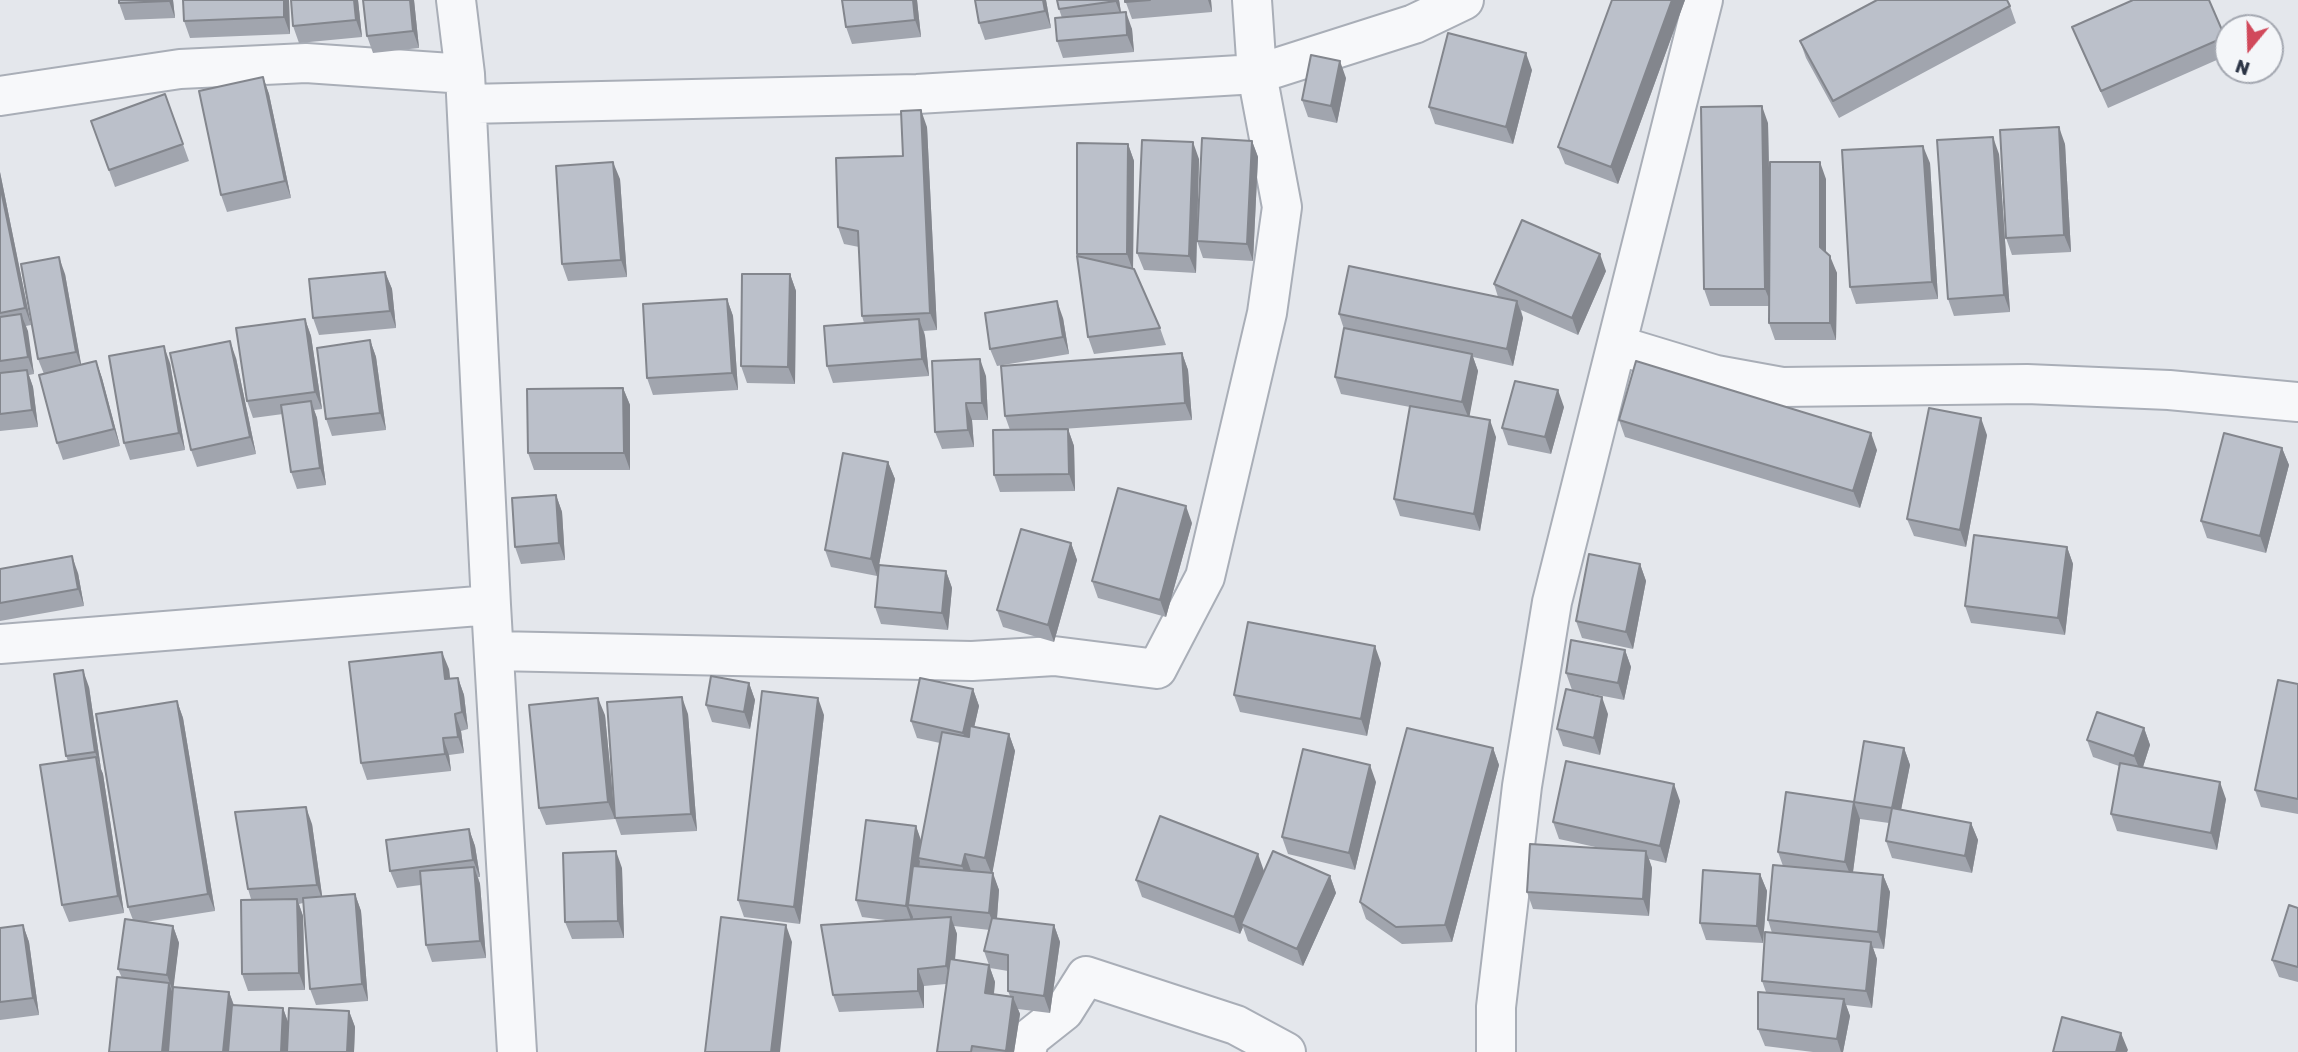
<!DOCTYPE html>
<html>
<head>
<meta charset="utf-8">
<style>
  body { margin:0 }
  #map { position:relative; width:2298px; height:1052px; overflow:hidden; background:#e4e7ec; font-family:Rubik,sans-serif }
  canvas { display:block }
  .north { position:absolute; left:2214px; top:14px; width:70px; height:70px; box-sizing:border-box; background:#f4f6f9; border:2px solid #a4a8b1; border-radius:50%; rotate:199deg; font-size:19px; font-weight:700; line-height:28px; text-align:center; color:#2b3445 }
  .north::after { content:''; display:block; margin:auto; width:24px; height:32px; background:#d1495b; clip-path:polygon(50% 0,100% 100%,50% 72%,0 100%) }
</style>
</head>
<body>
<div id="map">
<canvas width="2298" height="1052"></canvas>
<div class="north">N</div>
</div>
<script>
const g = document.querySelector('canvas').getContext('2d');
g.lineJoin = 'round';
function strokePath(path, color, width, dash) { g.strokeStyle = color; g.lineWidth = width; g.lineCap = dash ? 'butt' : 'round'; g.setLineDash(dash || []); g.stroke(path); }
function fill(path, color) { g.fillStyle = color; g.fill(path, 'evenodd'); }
const minor = new Path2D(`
  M456 0 465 74 491 605 517 1052
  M0 96 180 69 306 63 465 74
  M467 104 917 94 1257 74 1414 24 1464 0
  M1617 345 1716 375 1782 387 2027 384 2169 390 2298 402
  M0 644 491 605
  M494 651 972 661 1054 656 1157 669 1205 577 1267 313 1282 207 1257 74 1252 0
  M1026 1052 1030 1038 1064 1011 1086 976 1236 1025 1286 1052
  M1496 1052V1007L1522 786 1552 602 1703 0`);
strokePath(minor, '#a9aeb7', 42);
strokePath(minor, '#f7f8fa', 38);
fill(new Path2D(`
  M173 0 175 18 125 20 119 3Z
  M289 0 290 34 190 38 184 21Z
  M291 0H358L362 37 299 43 293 26Z
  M414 0 419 48 373 53 367 36Z
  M917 0 921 37 852 44 846 27Z
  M1046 0 1051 28 985 40 979 23Z
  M1057 0H1119L1121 13 1132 29 1134 52 1063 58 1057 41 1062 18 1059 9Z
  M1125 0H1211L1212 12 1132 19Z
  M1612 0H1685L1618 184 1565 164 1558 147Z
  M2010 6 2016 23 1839 118 1806 58 1800 41Z
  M2072 27 2225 37 2228 45V55L2108 108 2079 44Z
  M1532 70 1513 144 1435 124 1429 107Z
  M263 77 269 94 291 198 227 212 221 195Z
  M1346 78 1337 123 1308 117 1302 100Z
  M165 94 189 161 115 187 91 121Z
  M1768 123 1769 186 1826 179V252L1837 273 1836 340H1775L1769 323V306H1710L1704 289Z
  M927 127 937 330 924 331 925 336 929 376 833 383 827 366 864 323 862 316 859 247 844 244 838 227 903 156Z
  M1252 141 1258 157 1253 261 1203 258 1197 241Z
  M1128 144 1134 161 1133 268 1160 328 1166 345 1094 354 1088 337 1077 254Z
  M2065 144 2071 252 2012 255 2006 238Z
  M1999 154 2010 312 1954 316 1948 299Z
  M1199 159 1196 273 1144 270 1137 253Z
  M1930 163 1938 299 1856 304 1850 287Z
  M0 172 31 325 26 326 34 374 29 375 33 387 38 427 0 431Z
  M620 179 627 277 568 281 562 264Z
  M1606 271 1578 335 1521 310 1523 318 1513 366 1473 357 1478 371 1469 416 1496 437 1480 531 1400 516 1394 499 1410 407 1341 394 1335 377 1344 329 1339 314 1498 297 1494 284Z
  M385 272 392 289 396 328 319 335 313 318Z
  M65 274 81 365 96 361 102 378 120 446 63 460 57 443 44 374 38 359Z
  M790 274 796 291 795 384 747 383 741 366Z
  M727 299 733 316 738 390 653 395 647 378Z
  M1063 318 1069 354 997 366 990 349Z
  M305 319 311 336 322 409 314 410 317 418 326 485 297 489 291 472 283 414 253 418 247 401Z
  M370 340 376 357 386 430 332 436 326 419Z
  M1182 353 1188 370 1192 420 1062 429H1068L1074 446 1075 491 1000 492 994 475 1010 430 1005 416Z
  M236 358 256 454 197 467 191 450Z
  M170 363 185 450 130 460 124 443Z
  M986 376 988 420H972L974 447 942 449 935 432Z
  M623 388 630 405V470H534L528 453Z
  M1564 407 1551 454 1508 445 1502 428Z
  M1619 420 1877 450 1860 508 1625 437Z
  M1987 435 1966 547 1914 536 1907 519Z
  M2282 448 2289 465 2266 553 2207 538 2201 521Z
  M888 462 895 479 879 565 946 571 952 588 948 630 881 624 875 607 879 566 877 576 831 567 825 550Z
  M556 495 562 512 565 560 521 564 515 547Z
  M1192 523 1166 617 1098 598 1092 581Z
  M1071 543 1077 560 1054 642 1003 627 997 610Z
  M2067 547 2073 564 2065 635 1971 623 1965 606Z
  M1640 564 1646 581 1633 649 1582 638 1576 621Z
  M0 569 78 573 84 606 0 621Z
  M1625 650 1631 667 1624 700 1572 690 1566 673Z
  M1381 663 1367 736 1240 712 1234 695Z
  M449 669 450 679 458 678 464 695 468 729 461 731 464 753 449 755 451 771 367 780 361 763Z
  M749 683 755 700 750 729 712 722 706 705Z
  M2298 684V814L2261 807 2255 790Z
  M89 687 101 769 103 774 124 913 69 922 62 905 68 761 66 756Z
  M973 689 979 706 974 727 1009 734 1015 751 992 873 999 890 997 919 1054 925 1060 942 1050 1013 1018 1009 1020 1014 1014 1052H937L946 984 924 986V1008L839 1012 833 995 893 921 862 917 856 900 916 826 921 842 940 743 917 738 911 721ZM954 926 990 930 984 951 990 968 1008 971V991L1010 996 994 994 995 982 989 965 955 960 957 934Z
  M177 701 183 718 215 911 145 922 173 926 179 943 173 987 229 992 234 1005 283 1008 288 1022 289 1008 349 1011 355 1027 354 1052H109L117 977 122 978 118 969 125 919 133 920 128 907 96 714Z
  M688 714 697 831 621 835 615 818Z
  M1608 714 1600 755 1563 746 1557 729Z
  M605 715 615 819 546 825 539 808Z
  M824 715 800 924 744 917 738 900Z
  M2144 728 2150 745 2143 767 2226 799 2217 850 2117 831 2111 814 2119 766 2093 757 2087 740Z
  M1493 748 1499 765 1452 942 1402 944 1366 919 1360 902Z
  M1904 748 1910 765 1901 810 1971 823 1978 840 1972 873 1892 858 1886 841 1889 823 1860 819 1853 872 1883 875 1890 892 1884 949 1873 948 1877 959 1872 1008 1846 1005 1850 1016 1843 1052H1813L1765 1046 1758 1029 1766 992 1762 981 1772 933 1768 920 1783 866 1778 852 1854 802Z
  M1376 782 1355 870 1288 854 1282 837Z
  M1680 801 1666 863 1649 859 1652 868 1649 916 1533 909 1527 892 1600 848 1559 839 1553 822Z
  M312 824 322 896 355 894 361 911 368 1001 316 1005 310 989 303 903 299 904 303 916 305 990 248 991 242 974 251 899 248 889Z
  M469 829 475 846 480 877H478L480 884 486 958 432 962 426 945 421 885 397 888 390 871Z
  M622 868 624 938 572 939 565 922Z
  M1264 871 1258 885 1330 876 1336 893 1303 966 1248 941 1243 927 1240 934 1142 897 1136 880Z
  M1760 874 1767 891 1763 943 1706 940 1700 923Z
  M2298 908V982L2279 977 2272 960Z
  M23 925 29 942 39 1015 0 1020V928Z`), '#a1a5ae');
fill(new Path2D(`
  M168 0H173L175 18 169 1Z
  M284 0H289L290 34 284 17Z
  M354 0H358L362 37 356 20Z
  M410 0H414L419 48 413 31Z
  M913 0H917L921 37 915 20Z
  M1043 0H1046L1051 28 1045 11Z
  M1115 0H1119L1122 18Z
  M1208 0H1211L1212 12Z
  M1672 0H1685L1618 184 1611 167Z
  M1126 12 1132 29 1134 52 1127 35Z
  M1526 53 1532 70 1513 144 1506 127Z
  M1340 61 1346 78 1337 123 1331 106Z
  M263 77 269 94 291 198 285 181Z
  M1762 106 1768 123 1772 306 1765 289Z
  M921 110 927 127 937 330 930 313Z
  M2059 127 2065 144 2071 252 2064 235Z
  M1993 137 1999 154 2010 312 2004 295Z
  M1252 141 1258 157 1253 261 1247 244Z
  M1193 142 1199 159 1196 273 1189 256Z
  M1128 144 1134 161 1133 271 1127 254Z
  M1923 146 1930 163 1938 299 1932 282Z
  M613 162 620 179 627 277 621 260Z
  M1820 162 1826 179V264L1820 247Z
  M0 172 31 325 25 308 0 185Z
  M1600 254 1606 271 1578 335 1572 318Z
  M1830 256 1837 273 1836 340 1830 323Z
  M59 257 65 274 82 369 76 352Z
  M385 272 392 289 396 328 390 311Z
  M790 274 796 291 795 384 788 367Z
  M727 299 733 316 738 390 732 373Z
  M1057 301 1063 318 1069 354 1063 337Z
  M1517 301 1523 318 1513 366 1507 349Z
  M21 314 28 331 34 374 28 357Z
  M305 319 311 336 322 409 315 392Z
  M919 319 925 336 929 376 922 359Z
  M370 340 376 357 386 430 380 413Z
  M230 341 236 358 256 454 250 437Z
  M164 346 170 363 185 450 179 433Z
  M1182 353 1188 370 1192 420 1185 403Z
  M1472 354 1478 371 1469 419 1462 402Z
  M980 359 986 376 988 420 982 403Z
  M96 361 102 378 120 446 114 429Z
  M27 370 33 387 38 427 32 410Z
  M623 388 630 405V470L624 453Z
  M1558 390 1564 407 1551 454 1545 437Z
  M311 401 317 418 326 485 320 468Z
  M966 403 972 420 974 447 968 430Z
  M1981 418 1987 435 1966 547 1960 530Z
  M1490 420 1496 437 1480 531 1474 514Z
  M1068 429 1074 446 1075 491 1069 474Z
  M1871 433 1877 450 1860 508 1853 491Z
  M2282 448 2289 465 2266 553 2260 536Z
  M888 462 895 479 877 576 871 559Z
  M556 495 562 512 565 560 559 543Z
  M1186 506 1192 523 1166 617 1160 600Z
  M1071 543 1077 560 1054 642 1048 625Z
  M2067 547 2073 564 2065 635 2058 618Z
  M72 556 78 573 84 606 78 589Z
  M1640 564 1646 581 1633 649 1626 632Z
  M946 571 952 588 948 630 942 613Z
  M1375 646 1381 663 1367 736 1361 719Z
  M1625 650 1631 667 1624 700 1618 683Z
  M442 652 449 669 452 696 445 679Z
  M83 670 89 687 101 769 95 752Z
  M458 678 464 695 468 729 462 712Z
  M749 683 755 700 750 729 744 712Z
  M973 689 979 706 969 750 963 733Z
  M682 697 688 714 697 831 691 814Z
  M1602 697 1608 714 1600 755 1594 738Z
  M598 698 605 715 615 819 608 802Z
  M818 698 824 715 800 924 794 907Z
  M177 701 183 718 215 911 208 894Z
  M455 714 461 731 464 753 458 737Z
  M2144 728 2150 745 2141 773 2134 756Z
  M1009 734 1015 751 992 875 985 858Z
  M443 738 449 755 451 771 445 754Z
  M1493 748 1499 765 1452 942 1445 925Z
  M1904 748 1910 765 1898 825 1892 808Z
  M96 757 103 774 124 913 118 896Z
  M1370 765 1376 782 1355 870 1349 853Z
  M2220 782 2226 799 2217 850 2211 833Z
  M1674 784 1680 801 1666 863 1660 846Z
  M1854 802 1860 819 1852 879 1845 862Z
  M306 807 312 824 323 902 317 885Z
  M1971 823 1978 840 1972 873 1965 856Z
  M916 826 922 843 918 858 920 861 914 906 908 905 913 917 912 923 906 906Z
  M469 829 475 846 480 877 473 860Z
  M616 851 622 868 624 938 618 921Z
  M1646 851 1652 868 1649 916 1643 899Z
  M965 854 971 871 968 883 962 866Z
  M1258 854 1264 871 1243 925 1241 924 1243 927 1240 934 1234 917Z
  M474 867 480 884 486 958 480 941Z
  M993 873 999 890 996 930 989 913Z
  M1760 874 1767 891 1763 943 1757 926Z
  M1883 875 1890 892 1884 949 1878 932Z
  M1330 876 1336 893 1303 966 1297 949Z
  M355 894 361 911 368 1001 362 984Z
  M297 899 303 916 305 990 299 973Z
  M951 917 957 934 953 983 946 966Z
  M23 925 29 942 39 1015 33 998Z
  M786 925 792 942 780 1052H771Z
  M1054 925 1060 942 1050 1013 1044 996Z
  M173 926 179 943 173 992 167 975Z
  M1871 942 1877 959 1872 1008 1866 991Z
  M989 965 995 982 992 1010 985 993Z
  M918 969 924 986V1008L918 991Z
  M169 983 175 1000 169 1052H162Z
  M229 992 235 1009 231 1052H223Z
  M1013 997 1020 1014 1014 1052H1006Z
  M1844 999 1850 1016 1843 1052H1841L1837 1039Z
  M283 1008 289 1025 288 1052H281Z
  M349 1011 355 1027 354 1052H347Z
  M2121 1033 2128 1050 2127 1052H2116Z`), '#83868d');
const building = new Path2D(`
  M119 0H168L169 1 119 3Z
  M183 0H284V17L184 21Z
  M291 0H354L356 20 293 26Z
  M363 0H410L413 31 367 36Z
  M842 0H913L915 20 846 27Z
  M975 0H1043L1045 11 979 23Z
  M1057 0H1115L1116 1 1059 9Z
  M1125 0H1150L1125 2Z
  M1612 0H1672L1611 167 1558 147Z
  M1877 0H2007L2010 6 1833 101 1800 41Z
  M2133 0H2209L2225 37 2101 91 2072 27Z
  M1126 12 1127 35 1057 41 1055 18Z
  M1448 33 1526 53 1506 127 1429 107Z
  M1311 55 1340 61 1331 106 1302 100Z
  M263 77 285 181 221 195 199 91Z
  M165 94 183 144 109 170 91 121Z
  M1762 106 1765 289H1704L1701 107Z
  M921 110 930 313 862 316 858 231 838 227 836 158 903 156 901 111Z
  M2059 127 2064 235 2006 238 2000 130Z
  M1993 137 2004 295 1948 299 1937 140Z
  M1202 138 1252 141 1247 244 1197 241Z
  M1142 140 1193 142 1189 256 1137 253Z
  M1077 143 1128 144 1127 254H1077Z
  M1923 146 1932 282 1850 287 1842 150Z
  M613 162 621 260 562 264 556 166Z
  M1770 162H1820V247L1830 256V323H1769Z
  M0 185 25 308 0 313Z
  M1522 220 1600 254 1572 318 1494 284Z
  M1077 256 1134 269 1160 328 1088 337Z
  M59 257 76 352 38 359 21 264Z
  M1349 266 1517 301 1507 349 1339 314Z
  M385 272 390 311 313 318 309 279Z
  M742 274H790L788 367 741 366Z
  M727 299 732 373 647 378 643 304Z
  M1057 301 1063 337 990 349 985 313Z
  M21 314 28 357 0 361V317Z
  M305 319 315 392 247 401 236 328Z
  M919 319 922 359 827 366 824 326Z
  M1344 328 1472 354 1462 402 1335 377Z
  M370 340 380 413 326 419 317 348Z
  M230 341 250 437 191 450 170 353Z
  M164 346 179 433 124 443 109 356Z
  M1182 353 1185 403 1005 416 1001 366Z
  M980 359 982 403H966L968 430 935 432 932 361Z
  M96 361 114 429 57 443 39 375Z
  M1636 361 1871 433 1853 491 1619 420Z
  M27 370 32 410 0 414V373Z
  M1515 381 1558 390 1545 437 1502 428Z
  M623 388 624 453H528L527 389Z
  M311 401 320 468 291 472 281 405Z
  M1410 406 1490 420 1474 514 1394 499Z
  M1929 408 1981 418 1960 530 1907 519Z
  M1068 429 1069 474 994 475 993 430Z
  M2224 433 2282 448 2260 536 2201 521Z
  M843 453 888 462 871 559 825 550Z
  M1118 488 1186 506 1160 600 1092 581Z
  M556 495 559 543 515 547 512 498Z
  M1021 529 1071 543 1048 625 997 610Z
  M1974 535 2067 547 2058 618 1965 606Z
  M1589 554 1640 564 1626 632 1576 621Z
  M72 556 78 589 0 603V569Z
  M879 565 946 571 942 613 875 607Z
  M1248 622 1375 646 1361 719 1234 695Z
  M1571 640 1625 650 1618 683 1566 673Z
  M442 652 445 679 458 678 462 712 455 714 458 737 443 738 445 754 361 763 349 662Z
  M83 670 95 752 66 756 54 674Z
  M711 676 749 683 744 712 706 705Z
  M920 678 973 689 963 733 911 721Z
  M2278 680 2298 684V799L2255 790Z
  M1566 689 1602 697 1594 738 1557 729Z
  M762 691 818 698 794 907 738 900Z
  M682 697 691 814 615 818 607 702Z
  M598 698 608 802 539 808 529 705Z
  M177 701 208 894 128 907 96 714Z
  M2097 712 2144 728 2134 756 2087 740Z
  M970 726 1009 734 985 858 965 854 962 866 918 858 942 732 969 737Z
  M1407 728 1493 748 1445 925 1396 927 1360 902Z
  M1864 741 1904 748 1892 808 1971 823 1965 856 1886 841 1892 808 1854 802 1845 862 1778 852 1786 792 1854 802Z
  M1303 749 1370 765 1349 853 1282 837Z
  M96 757 118 896 62 905 40 765Z
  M1566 761 1674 784 1660 846 1553 822Z
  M2120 763 2220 782 2211 833 2111 814Z
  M306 807 317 885 248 889 235 812Z
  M1160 816 1258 854 1234 917 1136 880Z
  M866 820 916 826 906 906 856 900Z
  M469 829 473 860 390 871 386 840Z
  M1530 844 1646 851 1643 899 1527 892Z
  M616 851 618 921 565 922 563 853Z
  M1273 851 1330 876 1297 949 1241 924Z
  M1773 865 1883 875 1878 932 1768 920Z
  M913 866 993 873 989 913 908 905Z
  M474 867 480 941 426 945 420 871Z
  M1703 870 1760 874 1757 926 1700 923Z
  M355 894 362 984 310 989 303 898Z
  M297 899 299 973 242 974 241 900Z
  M2289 905 2298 908V967L2272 960Z
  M721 917 786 925 771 1052H705Z
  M951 917 946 966 918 969V991L833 995 821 925Z
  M992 918 1054 925 1044 996 1008 991V955L984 951Z
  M125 919 173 926 167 975 118 969Z
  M23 925 33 998 0 1002V928Z
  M1765 932 1871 942 1866 991 1762 981Z
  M950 959 989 965 985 993 1013 997 1006 1051 972 1046 971 1052H937Z
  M117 977 169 983 162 1052H109Z
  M173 987 229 992 223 1052H168Z
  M1758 992 1844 999 1837 1039 1758 1029Z
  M232 1005 283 1008 281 1052H228Z
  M289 1008 349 1011 347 1052H287Z
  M2062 1017 2121 1033 2116 1052H2053Z`);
fill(building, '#bbc0ca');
strokePath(building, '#83868d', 2);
</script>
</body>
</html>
